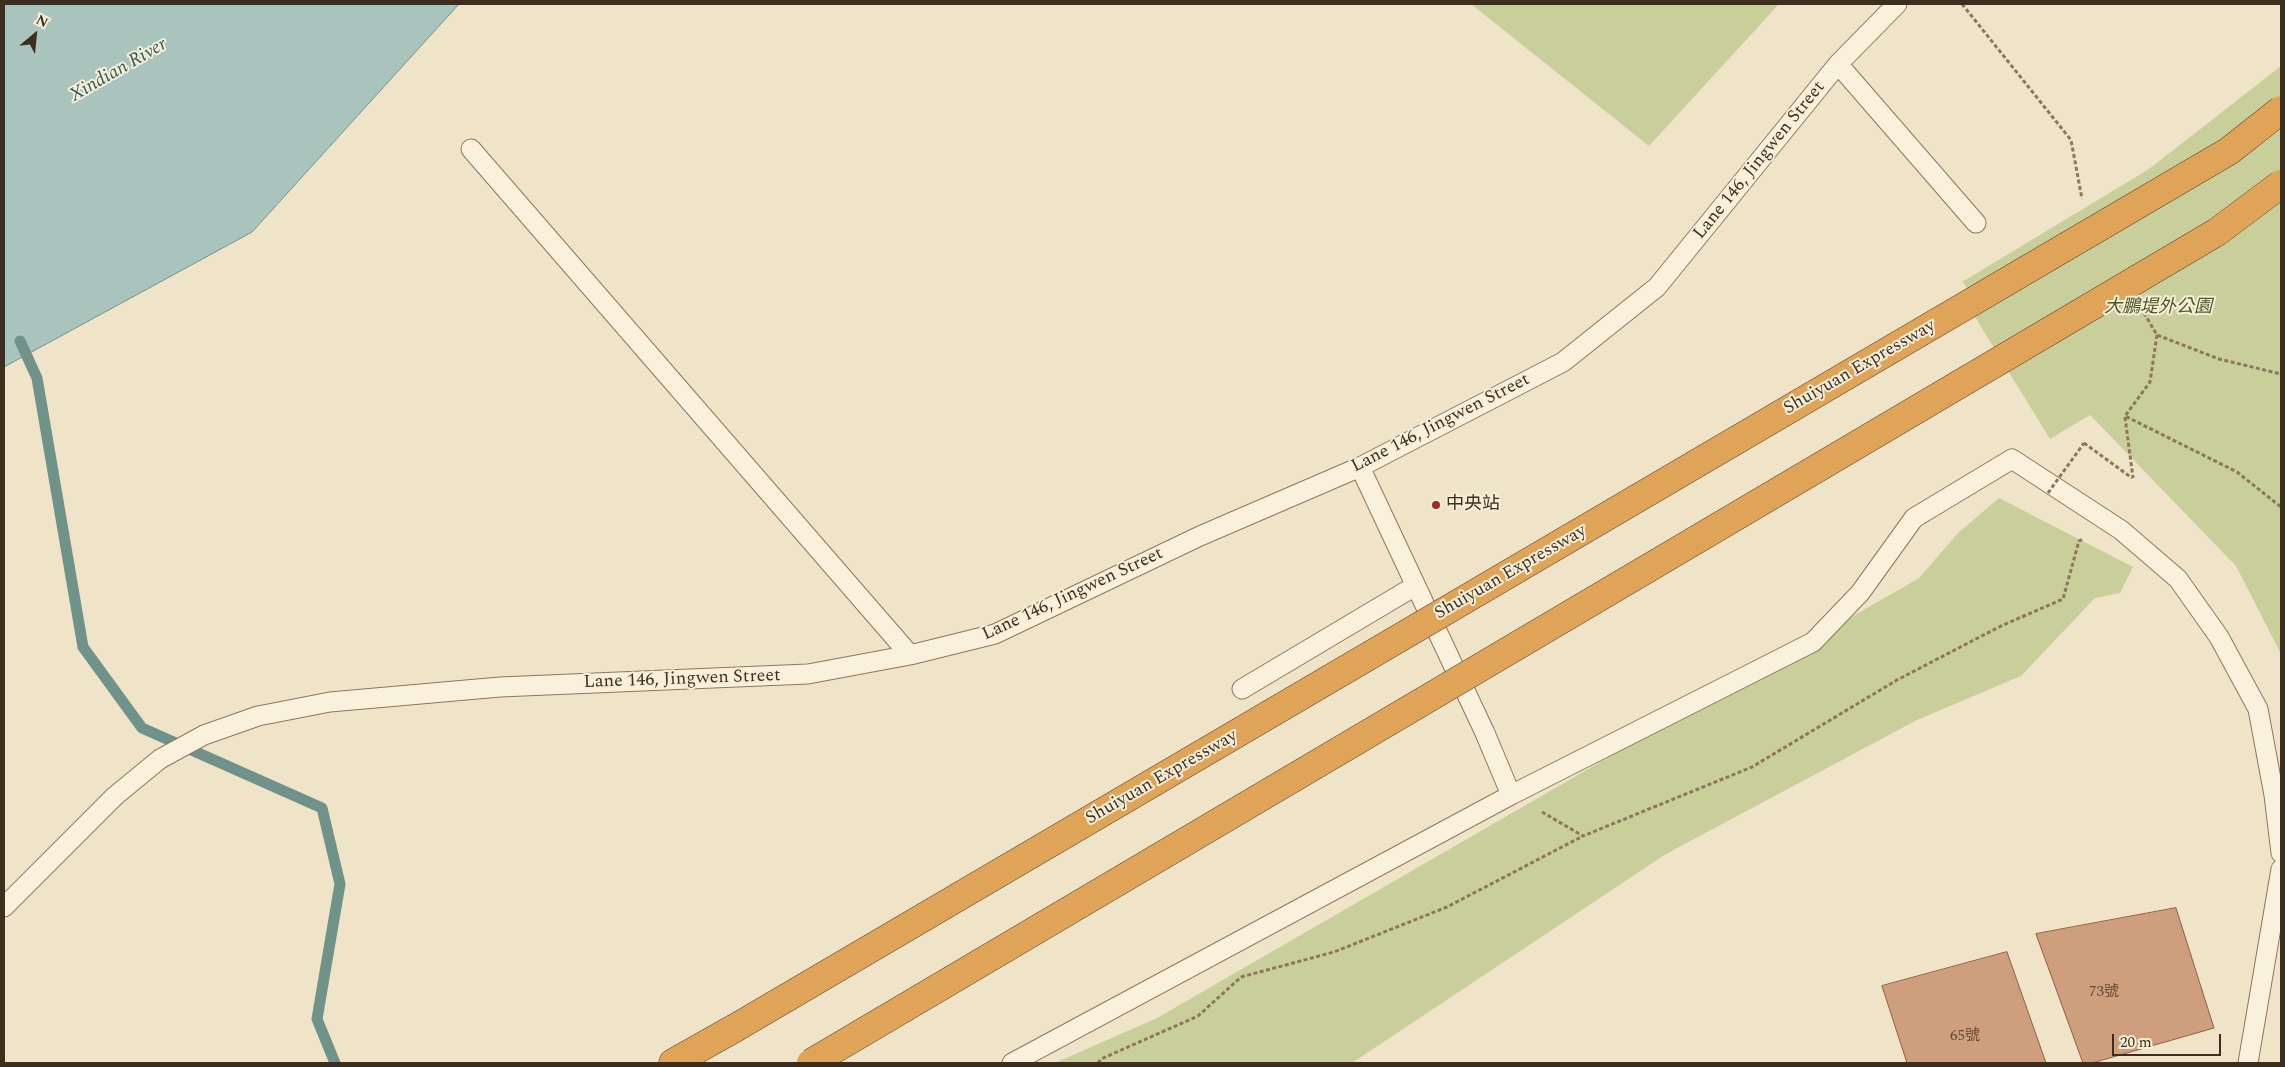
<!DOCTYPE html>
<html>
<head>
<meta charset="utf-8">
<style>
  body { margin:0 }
  #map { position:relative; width:2285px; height:1067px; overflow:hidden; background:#f0e4c8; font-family:Spectral,serif }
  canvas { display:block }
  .frame { position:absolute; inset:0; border:5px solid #3d2e20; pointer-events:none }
  .north { position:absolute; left:10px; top:10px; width:50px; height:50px; -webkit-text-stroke:4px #f7eed8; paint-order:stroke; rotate:28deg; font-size:14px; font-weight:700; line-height:20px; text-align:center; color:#3d2e20 }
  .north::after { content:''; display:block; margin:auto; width:18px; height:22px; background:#3d2e20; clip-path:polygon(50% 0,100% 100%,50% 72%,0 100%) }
  .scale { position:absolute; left:2112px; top:1034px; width:109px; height:22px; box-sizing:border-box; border:2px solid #3d2e20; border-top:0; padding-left:6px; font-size:15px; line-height:18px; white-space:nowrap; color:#3d2e20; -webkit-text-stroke:4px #f7eed8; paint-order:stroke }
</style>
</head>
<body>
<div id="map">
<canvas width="2285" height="1067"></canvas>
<div class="frame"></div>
<div class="north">N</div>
<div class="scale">20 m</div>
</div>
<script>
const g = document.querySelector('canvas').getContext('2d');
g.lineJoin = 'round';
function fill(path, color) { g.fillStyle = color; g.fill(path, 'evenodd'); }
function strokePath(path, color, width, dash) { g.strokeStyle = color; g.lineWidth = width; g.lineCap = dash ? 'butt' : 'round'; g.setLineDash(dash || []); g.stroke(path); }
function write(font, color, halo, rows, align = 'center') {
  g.font = font + ' Spectral,"Noto Sans TC",serif'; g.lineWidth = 4; g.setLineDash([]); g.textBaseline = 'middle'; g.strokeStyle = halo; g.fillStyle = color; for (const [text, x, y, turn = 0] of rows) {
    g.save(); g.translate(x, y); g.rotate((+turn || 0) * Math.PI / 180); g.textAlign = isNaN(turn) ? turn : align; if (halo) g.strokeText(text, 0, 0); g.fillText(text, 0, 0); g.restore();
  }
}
fill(new Path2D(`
  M1471 4H1779L1649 146Z
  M2281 66V654L2236 566 2090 415 2050 439 1967 304 1977 298 1962 282 2149 169Z
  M1999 498 2133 567 2120 593 2095 598 2021 676 1917 720 1666 854 1352 1063H1055L1157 1018 1919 578 1958 533Z`), '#c9cf9b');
const water = new Path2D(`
  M4 4H459L252 232 4 367Z`);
fill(water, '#a9c4bc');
strokePath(water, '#6f938a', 1);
strokePath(new Path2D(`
  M20 341 37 378 83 647 142 728 322 808 340 884 317 1019 335 1063`), '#6f938a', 11);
const building = new Path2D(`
  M2176 908 2214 1028 2092 1063H2083L2036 934Z
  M2007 952 2046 1063H1907L1882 986Z`);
fill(building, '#cf9f7d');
strokePath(building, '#8d5f41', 1);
const lane = new Path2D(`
  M1838 64 1976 223
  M471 149 910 655
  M1360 467 1485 733 1511 795
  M1242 689 1415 586
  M4 907 115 796 160 759 204 735 258 716 330 702 500 687 808 674 910 655 995 634 1200 536 1360 467 1563 362 1657 287 1838 64 1897 4
  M1012 1063 1511 795 1813 642 1860 593 1914 518 2012 459 2121 530 2178 579 2219 637 2258 709 2274 795 2281 853
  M2248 1063 2281 869`);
const highway = new Path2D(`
  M673 1063 735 1028`);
strokePath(lane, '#8d765c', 21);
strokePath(highway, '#5b4430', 29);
strokePath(new Path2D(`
  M1962 4 2071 140 2082 199
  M2144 313 2157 335 2219 359 2281 374
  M2157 335 2150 382 2125 416 2237 472 2281 507
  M2125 417 2133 478
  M2084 443 2132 478
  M1542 812 1583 836 1752 767 1897 680 2001 626 2063 599 2079 541 2083 539
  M1098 1063 1101 1059 1198 1016 1241 977 1334 952 1447 907 1583 836`), '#8d765c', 3, [4, 2.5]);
strokePath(lane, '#faf1dc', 19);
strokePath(highway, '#e0a458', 28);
const highwayBridge = new Path2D(`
  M735 1028 2229 151 2281 110
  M811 1063 2217 232 2281 184`);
strokePath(highwayBridge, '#5b4430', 29, []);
strokePath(new Path2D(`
  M2048 493 2084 443`), '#8d765c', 3, [4, 2.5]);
strokePath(highwayBridge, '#e0a458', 28);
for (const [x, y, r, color] of [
  [1436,505,5,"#9e2a2b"]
]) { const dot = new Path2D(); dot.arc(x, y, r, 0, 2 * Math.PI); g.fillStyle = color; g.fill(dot); strokePath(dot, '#f7eed8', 2); }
write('15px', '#624a37', null, [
  ["73號",2104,993],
  ["65號",1965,1037]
]);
write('18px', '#3d2e20', '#f7eed8', [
  ["Lane 146, Jingwen Street",1760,161,-51],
  ["Shuiyuan Expressway",1860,368,-30],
  ["Lane 146, Jingwen Street",1441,424,-27],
  ["Shuiyuan Expressway",1511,573,-30],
  ["Lane 146, Jingwen Street",1073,595,-25],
  ["Lane 146, Jingwen Street",682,680,-2],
  ["Shuiyuan Expressway",1162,778,-30]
]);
write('italic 18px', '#4d5a26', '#f7eed8', [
  ["大鵬堤外公園",2158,308]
]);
write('18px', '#3d2e20', '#f7eed8', [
  ["中央站",1446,505]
], 'left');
write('italic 19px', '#2f5d5a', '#f7eed8', [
  ["Xindian River",119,71,-30]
]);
</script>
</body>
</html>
